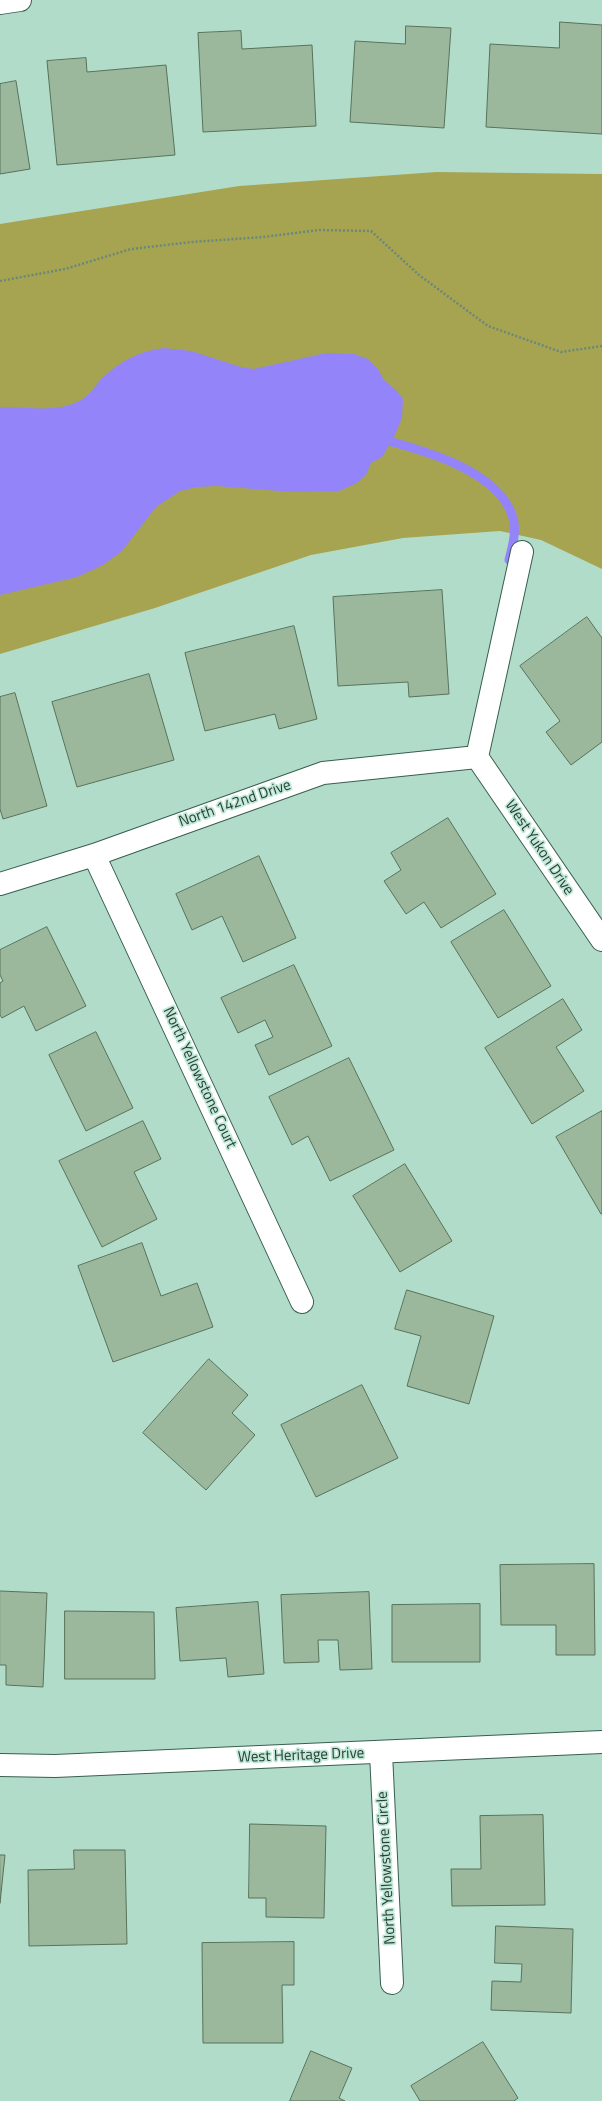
<!DOCTYPE html>
<html>
<head>
<meta charset="utf-8">
<style>
  body { margin:0 }
  canvas { display:block; background:#b2dcca }
</style>
</head>
<body>
<canvas width="602" height="2101"></canvas>
<script>
const g = document.querySelector('canvas').getContext('2d');
g.lineJoin = 'round';
function fill(path, color) { g.fillStyle = color; g.fill(path, 'evenodd'); }
function strokePath(path, color, width, dash) { g.strokeStyle = color; g.lineWidth = width; g.lineCap = dash ? 'butt' : 'round'; g.setLineDash(dash || []); g.stroke(path); }
function write(font, color, halo, rows, align = 'center') {
  g.font = font + ' "Titillium Web",sans-serif'; g.lineWidth = 3.5; g.setLineDash([]); g.textBaseline = 'middle'; g.strokeStyle = halo; g.fillStyle = color; for (const [text, x, y, turn = 0] of rows) {
    g.save(); g.translate(x, y); g.rotate((+turn || 0) * Math.PI / 180); g.textAlign = isNaN(turn) ? turn : align; if (halo) g.strokeText(text, 0, 0); g.fillText(text, 0, 0); g.restore();
  }
}
fill(new Path2D(`
  M437 172 602 174V569L541 540 500 531 403 538 311 555 155 608 0 654V224L239 186Z`), '#a7a451');
fill(new Path2D(`
  M164 348 191 351 241 367 254 369 326 353 354 354 368 359 378 369 384 380 397 391 403 399 402 418 394 437 382 457 371 463 366 475 357 483 339 491 292 492 217 486 197 487 180 491 156 507 122 551 103 565 77 577 0 595V407C28 406 56 414 81 400 89 396 96 385 102 378 121 361 139 351 164 348Z`), '#9384f9');
strokePath(new Path2D(`
  M381 439C423 450 500 471 513 518 517 531 512 548 509 560`), '#9384f9', 9);
const building = new Path2D(`
  M560 22 602 25V134L486 127 490 44 559 48Z
  M406 26 451 28 444 128 350 122 355 41 405 44Z
  M241 31 242 49 312 45 316 126 203 132 198 33Z
  M86 58 87 72 166 65 175 155 57 165 47 61Z
  M16 81 30 169 0 174V84Z
  M442 590 449 694 409 697 408 682 338 686 333 597Z
  M587 617 602 638V742L571 765 546 732 560 721 520 666Z
  M294 626 317 719 279 729 275 714 205 731 185 653Z
  M149 674 174 760 77 787 52 702Z
  M15 693 47 806 3 819 0 809V697Z
  M448 818 496 894 441 928 424 902 406 914 384 881 401 870 391 853Z
  M259 856 296 938 243 962 222 916 192 930 176 894Z
  M504 910 551 986 498 1018 451 942Z
  M47 927 86 1006 36 1031 24 1006 2 1018 0 1015V983L3 981 0 975V950Z
  M294 965 332 1046 269 1075 255 1045 273 1037 265 1020 238 1033 221 998Z
  M563 999 582 1030 556 1047 584 1091 532 1124 485 1048Z
  M96 1032 133 1108 86 1131 49 1055Z
  M349 1058 394 1150 330 1181 308 1136 292 1145 269 1097Z
  M602 1111V1214H601L556 1137Z
  M143 1121 161 1159 134 1172 157 1219 102 1247 59 1161Z
  M405 1164 452 1241 400 1272 353 1196Z
  M142 1243 161 1296 197 1283 213 1327 113 1362 78 1266Z
  M407 1290 494 1316 469 1404 407 1386 421 1336 395 1329Z
  M209 1359 248 1395 232 1413 255 1435 206 1490 143 1433Z
  M362 1385 398 1458 316 1497 281 1425Z
  M594 1564 595 1655H556V1625H501L500 1565Z
  M0 1591 47 1593 43 1687 6 1685V1665H0Z
  M369 1592 372 1669 340 1670 338 1640H318L319 1662 284 1663 281 1595Z
  M258 1602 264 1674 228 1677 226 1658 180 1661 176 1608Z
  M480 1604V1662H392V1605Z
  M65 1611 154 1612 155 1679H65Z
  M543 1815 545 1905 452 1906 451 1869H481L480 1816Z
  M250 1824 326 1826 324 1918 266 1917V1898H249Z
  M74 1850H125L127 1944 29 1946 28 1870 74 1869Z
  M0 1855H5L0 1903Z
  M496 1926 573 1929 571 2013 491 2010 492 1981 521 1982 522 1964 495 1963Z
  M294 1942V1985H282L283 2043H203L202 1943Z
  M483 2042 518 2098 514 2101H420L411 2086Z
  M311 2051 352 2068 339 2098 345 2101H290Z`);
fill(building, '#9bb89d');
strokePath(building, '#57735a', 1);
const minor = new Path2D(`
  M0 3 20 0
  M477 757 602 940
  M477 757 522 552
  M94 855 302 1302
  M0 884 94 855 323 773 477 757
  M381 1753 392 1983
  M0 1765 55 1766 602 1742`);
strokePath(minor, '#385e4f', 24);
strokePath(new Path2D(`
  M0 281 65 269 131 249 192 242 263 237 319 230 371 231 419 275 488 326 561 352 602 346`), '#6a877b', 2.5, [2, 2]);
strokePath(minor, '#fff', 22);
write('15px', '#2c3d36', '#bfe9d7', [
  ["North 142nd Drive",235,804,-19],
  ["West Yukon Drive",539,848,56],
  ["North Yellowstone Court",199,1078,65],
  ["West Heritage Drive",301,1756,-2],
  ["North Yellowstone Circle",387,1868,-93]
]);
</script>
</body>
</html>
